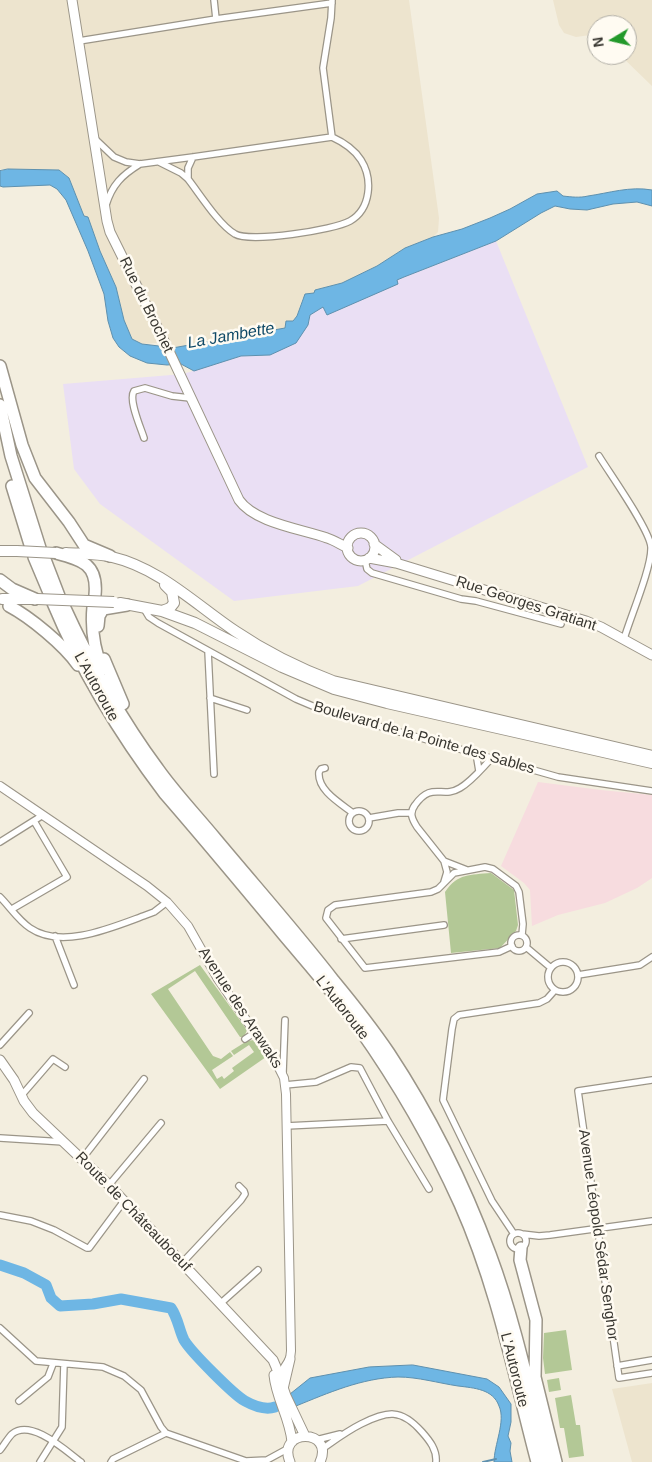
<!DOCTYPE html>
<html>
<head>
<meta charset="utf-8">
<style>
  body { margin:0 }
  #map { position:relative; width:652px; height:1462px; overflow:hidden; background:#f3eedf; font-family:Helvetica,sans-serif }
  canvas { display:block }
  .north { position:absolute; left:587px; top:15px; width:50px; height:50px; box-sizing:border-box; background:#fffbf2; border:1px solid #b0ada5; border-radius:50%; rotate:261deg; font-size:14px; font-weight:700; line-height:20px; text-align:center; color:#393731 }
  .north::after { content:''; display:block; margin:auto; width:18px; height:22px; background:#23992a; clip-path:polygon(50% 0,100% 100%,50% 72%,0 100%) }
</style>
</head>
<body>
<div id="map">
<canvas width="652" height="1462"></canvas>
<div class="north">N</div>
</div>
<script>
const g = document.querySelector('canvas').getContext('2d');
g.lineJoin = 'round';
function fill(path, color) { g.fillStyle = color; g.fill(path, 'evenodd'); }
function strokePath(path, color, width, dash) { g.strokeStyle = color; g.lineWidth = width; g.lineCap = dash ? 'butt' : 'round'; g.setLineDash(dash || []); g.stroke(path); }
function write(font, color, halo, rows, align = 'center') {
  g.font = font + ' Helvetica,sans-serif'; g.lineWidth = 5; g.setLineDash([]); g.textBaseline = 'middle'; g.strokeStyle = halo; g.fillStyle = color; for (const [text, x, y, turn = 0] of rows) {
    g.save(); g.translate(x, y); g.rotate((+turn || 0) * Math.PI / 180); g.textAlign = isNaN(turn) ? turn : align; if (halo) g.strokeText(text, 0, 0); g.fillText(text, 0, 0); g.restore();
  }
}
fill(new Path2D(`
  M496 241 588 467 358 586 234 601 100 504 74 469 63 384 183 374 241 356 270 355 308 325 310 315 323 306 327 315 404 277Z`), '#eadff4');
fill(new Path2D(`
  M0 0H409L439 218 438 232 433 237 405 248 377 266 342 283 315 290V293L302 299 297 316 285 328 177 348 156 343 142 344 132 339 124 320 116 287 100 251 88 217 84 216 69 178 59 170 0 169Z
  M553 0H652V86L620 55H627V25H597V34L576 37 564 33 559 25Z
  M652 1383V1462H632L612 1389Z`), '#ede4ce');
fill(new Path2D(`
  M538 782 601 790 652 795V878L637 888 605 903 558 915 532 926 530 890 524 883 501 866Z`), '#f7dcdf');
fill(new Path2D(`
  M491 873 514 890 518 925 516 931 500 948 451 953 445 892C458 873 470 875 491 873Z
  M200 965 247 1030 244 1037H240L195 971 168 989 213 1056 221 1059 230 1052 233 1056 212 1070 217 1079 222 1076 224 1079 234 1071 232 1068 254 1052 249 1045 234 1055 231 1051 247 1041 254 1040 266 1057 220 1089 151 994Z
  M566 1330 572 1370 545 1374 543 1358 544 1333Z
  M559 1378 561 1390 549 1392 547 1380Z
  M571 1395 576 1425H580L584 1456 569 1458 564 1428H560L555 1398Z`), '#b3c896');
const water = new Path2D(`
  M8 169 59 170 69 178 84 216 88 217 100 251 116 287 124 320 132 339 142 344 159 346 161 350 285 328 286 321H293L297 316 305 294 314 293 315 290 342 283 377 266 405 248 433 237 462 229 490 218 510 209 537 194 557 191 563 196C571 197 580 198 588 196 609 193 630 186 652 190V206L637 202 613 204 587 210 570 209 555 206 541 213 496 241 404 277 397 280 398 284 327 315 323 307 310 315 308 325 296 343 270 355 241 356 194 371 181 364 167 365 147 363 130 356 119 347 113 338 108 321 104 294 88 251 66 200 57 189 50 185 3 187 0 186V171Z
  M413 1365 487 1379 499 1387 511 1404V1422L508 1436 511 1443 510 1451 512 1462H494C494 1445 506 1421 499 1406 493 1389 474 1388 458 1386 438 1383 418 1377 398 1377 362 1378 328 1393 296 1406L290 1394 310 1378 369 1367Z`);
fill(water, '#6eb6e4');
strokePath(water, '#5e90ae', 1);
strokePath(new Path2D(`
  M483 1462 496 1459`), '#5e90ae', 2);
strokePath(new Path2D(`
  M0 1265 24 1273 46 1285 51 1298 60 1306 93 1304 121 1299 171 1308C178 1318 179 1330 184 1340 191 1352 234 1395 245 1401 254 1406 266 1410 275 1407`), '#6eb6e4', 11);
const minor = new Path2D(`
  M214 0 216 19
  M79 41 216 19 332 3
  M332 137 323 68 331 18 332 0
  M94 138 114 157 126 162 140 164 193 157 332 137C343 142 354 149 361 160 373 179 371 209 350 221 334 230 250 243 235 234 219 225 199 193 188 179L181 173 159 162
  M188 179V168L193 157
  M106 205C112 185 122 175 140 164
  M144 438C141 428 128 400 134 391L145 388 172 396 190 398
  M599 456C610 474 650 530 651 547 652 567 630 618 624 639
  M365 560 367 569 372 573 461 599 476 601 561 624
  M143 607 149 617 158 623 296 699 322 710 558 777 652 791
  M208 651 214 774
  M210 698 247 710
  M476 753 479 771
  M325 768 321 769 319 772C317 790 340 803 353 813
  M349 821a10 10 0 1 1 20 0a10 10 0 1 1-20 0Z
  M369 818 398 813H411
  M0 842 43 815
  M444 861 447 872 444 882
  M467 870 444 861 417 827C412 819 409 813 415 805 432 781 442 799 460 788 472 781 482 768 492 758
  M0 897C10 907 18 920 30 928 62 950 113 927 146 915L154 912 167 902
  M12 909 67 877 34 821
  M511 943a8 8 0 1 1 16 0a8 8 0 1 1-16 0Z
  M55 936 74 985
  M341 939 444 925
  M512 946 499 952 365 968 326 918 328 910 335 905 431 892 438 889 454 873 485 867 493 869 516 886 519 892 523 924 522 935
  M526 947 551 968
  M548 977a15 15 0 1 1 30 0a15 15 0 1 1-30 0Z
  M578 975 634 966 640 965 652 957
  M245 1039 254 1033
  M0 1045 29 1013
  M283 1073 285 1020
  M652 1080 578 1091 619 1378 652 1373
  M285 1085 316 1082 351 1067 360 1068 388 1121 429 1189
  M21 1096 53 1059 65 1067
  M286 1126 388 1121
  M0 1138 64 1142
  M82 1159 144 1079
  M109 1185 161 1123
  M0 1215 31 1221 54 1230 87 1248H89L124 1201
  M510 1241a8 8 0 1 1 16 0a8 8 0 1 1-16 0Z
  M514 1234 492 1201 443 1100 452 1029 454 1019 459 1015 539 1003 547 999 555 990
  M522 1234 539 1236 550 1235 652 1221
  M183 1262 241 1200 245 1194 244 1191 239 1186
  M221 1303 258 1270
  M0 1328 36 1361 103 1367 124 1376 141 1390 161 1427 166 1433 246 1461 267 1460 289 1448
  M617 1366 652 1360
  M19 1401 48 1377 53 1364
  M316 1440 340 1434
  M322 1449C335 1440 347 1431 361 1424 387 1411 401 1408 422 1432 430 1441 437 1450 436 1462
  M0 1450C4 1445 8 1438 12 1434 31 1418 66 1451 81 1462
  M40 1462 62 1427 64 1364
  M111 1462 113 1459 166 1433`);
const tertiary = new Path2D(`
  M0 786 147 886 167 902 188 926 218 979 278 1066 284 1078 286 1094 291 1351 290 1359 277 1380`);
const secondary = new Path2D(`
  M72 0 107 221 110 232 168 349 239 500C255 523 302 529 327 538 334 540 341 545 348 548
  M347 547a14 14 0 1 1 28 0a14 14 0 1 1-28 0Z
  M374 544 396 560
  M369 558 396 563 586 621 601 627 652 655
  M0 1060 14 1080 24 1101 33 1113 109 1185 273 1360 276 1367 286 1396 305 1436
  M274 1375C276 1398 290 1418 292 1442
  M283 1389 290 1359
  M290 1462C276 1428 335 1428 320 1462`);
const primary = new Path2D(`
  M0 551H17
  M66 553C81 554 97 553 112 557 159 568 195 604 235 631 266 652 298 668 333 681L652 756
  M2 599H33
  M120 603 162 611 195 623 282 667 334 689 387 703 652 763
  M162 611 170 608 174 603 172 592 165 585`);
const motorway = new Path2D(`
  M0 366 22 445 35 478 69 522 84 545 110 556
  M0 405 11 456 40 548
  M12 486 31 548
  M56 553C82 560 98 564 95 595
  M34 557 50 595
  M44 557 59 596
  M0 580 12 589 35 599
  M53 603C81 670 121 736 165 794 205 840 244 887 283 934 309 965 336 995 359 1028 398 1083 432 1142 460 1204 497 1287 514 1375 537 1462
  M63 604C89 661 120 718 158 769 175 793 196 815 215 838 255 886 296 932 334 981 353 1004 372 1028 389 1053 430 1115 464 1184 490 1254 515 1321 530 1393 547 1462
  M9 606C30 617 64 645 78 665
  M93 607C91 628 94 649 102 669
  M98 626 99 616 103 609 127 605
  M104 659 123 704
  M521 1248 520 1260 536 1320 535 1377 556 1462`);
strokePath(minor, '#9b9588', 8);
strokePath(tertiary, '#9b9588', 10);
strokePath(secondary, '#9b9588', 11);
strokePath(primary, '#9b9588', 12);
strokePath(motorway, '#9b9588', 14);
strokePath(minor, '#fff', 5.5);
strokePath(tertiary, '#fff', 8);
strokePath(secondary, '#fff', 9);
strokePath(primary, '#fff', 10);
strokePath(motorway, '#fff', 11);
const primaryBridge = new Path2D(`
  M17 551 56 553
  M37 599 114 602`);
strokePath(primaryBridge, '#9b9588', 12, []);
strokePath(primaryBridge, '#fff', 10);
write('15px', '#393731', '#fffbf2', [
  ["Rue du Brochet",146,305,64],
  ["Rue Georges Gratiant",526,604,18],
  ["L'Autoroute",96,687,61],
  ["Boulevard de la Pointe des Sables",424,738,16],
  ["Avenue des Arawaks",240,1008,57],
  ["L'Autoroute",342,1008,52],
  ["Route de Châteauboeuf",133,1212,46],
  ["Avenue Léopold Sédar Senghor",598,1235,82],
  ["L'Autoroute",514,1370,76]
]);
write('italic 16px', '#0f4967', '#fffbf2', [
  ["La Jambette",231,336,-10]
]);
</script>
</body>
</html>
